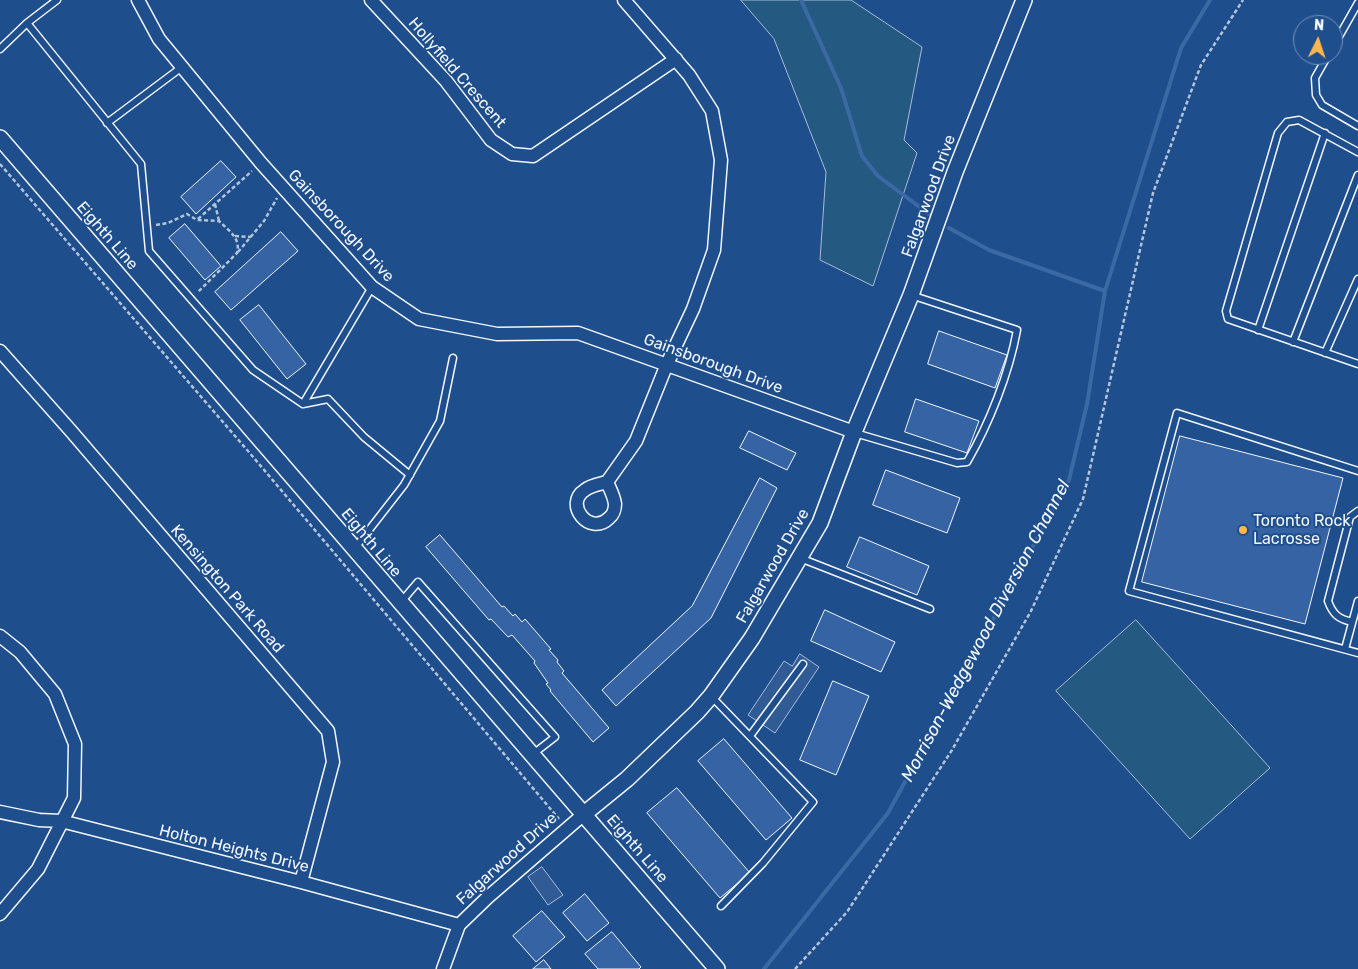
<!DOCTYPE html>
<html>
<head>
<meta charset="utf-8">
<style>
  body { margin:0 }
  #map { position:relative; width:1358px; height:969px; overflow:hidden; background:#1f4e8c; font-family:Rubik,sans-serif }
  canvas { display:block }
  .north { position:absolute; left:1293px; top:15px; width:50px; height:50px; box-sizing:border-box; background:#1f4e8c; border:1px solid #7391ba; border-radius:50%; rotate:4deg; font-size:14px; font-weight:700; line-height:20px; text-align:center; color:#f2f6ff }
  .north::after { content:''; display:block; margin:auto; width:18px; height:22px; background:#ffb74d; clip-path:polygon(50% 0,100% 100%,50% 72%,0 100%) }
</style>
</head>
<body>
<div id="map">
<canvas width="1358" height="969"></canvas>
<div class="north">N</div>
</div>
<script>
const g = document.querySelector('canvas').getContext('2d');
g.lineJoin = 'round';
function fill(path, color) { g.fillStyle = color; g.fill(path, 'evenodd'); }
function strokePath(path, color, width, dash) { g.strokeStyle = color; g.lineWidth = width; g.lineCap = dash ? 'butt' : 'round'; g.setLineDash(dash || []); g.stroke(path); }
function write(font, color, halo, rows, align = 'center') {
  g.font = font + ' Rubik,sans-serif'; g.lineWidth = 4; g.setLineDash([]); g.textBaseline = 'middle'; g.strokeStyle = halo; g.fillStyle = color; for (const [text, x, y, turn = 0] of rows) {
    g.save(); g.translate(x, y); g.rotate((+turn || 0) * Math.PI / 180); g.textAlign = isNaN(turn) ? turn : align; if (halo) g.strokeText(text, 0, 0); g.fillText(text, 0, 0); g.restore();
  }
}
const green = new Path2D(`
  M741 0H851L922 47 904 140 917 153 873 286 820 260 826 172 774 39Z
  M1136 620 1270 768 1190 839 1056 691Z`);
fill(green, '#245a82');
strokePath(green, '#a8bbd7', 1);
const parking = new Path2D(`
  M800 654 819 667 775 733 748 715 784 661 792 666Z
  M542 867 563 895 548 905 528 877Z`);
fill(parking, '#305b95');
strokePath(parking, '#a8bbd7', 1);
strokePath(new Path2D(`
  M801 0 841 88 862 156 878 176 929 214
  M949 228 989 250 1105 291
  M764 969 888 813 1069 480 1087 404 1105 291 1181 48 1210 0`), '#3b69a3', 4);
const building = new Path2D(`
  M221 161 236 177 196 214 181 197Z
  M185 224 221 266 205 280 169 238Z
  M281 232 298 251 231 310 215 292Z
  M259 305 306 364 287 379 240 320Z
  M939 331 1007 355 995 388 928 364Z
  M916 399 979 421 967 453 905 432Z
  M749 431 796 453 787 470 740 448Z
  M1180 436 1343 478 1305 624 1142 582Z
  M886 470 960 498 947 533 873 505Z
  M760 478 777 488 711 618 616 706 602 690 692 606Z
  M440 535 502 607 504 606 513 616 515 614 522 622 525 619 551 649 549 650 558 660 557 662 564 671 562 673 609 728 593 742 550 691 551 690 546 684 548 683 534 663 535 661 512 635 508 637 491 619 489 620 426 547Z
  M860 537 929 566 917 595 847 567Z
  M825 610 895 642 881 672 811 641Z
  M833 681 869 696 836 775 800 760Z
  M724 739 792 818 766 840 698 761Z
  M677 788 750 873 720 898 647 813Z
  M585 894 609 923 587 941 563 913Z
  M542 911 565 937 536 962 513 936Z
  M612 932 641 967 639 969H598L585 954Z
  M544 960 551 969H533Z`);
fill(building, '#3563a3');
strokePath(building, '#f2f6ff', 1);
const service = new Path2D(`
  M27 23 141 164 149 251 253 370 303 404 328 399 364 437 410 475
  M1333 47 1358 3
  M0 49 27 23 57 0
  M1328 55 1315 78 1316 95 1322 105 1358 126
  M107 123 182 67
  M1358 152 1299 120 1287 122 1278 133 1226 311 1228 319 1358 364
  M1258 330 1325 133
  M1293 342 1358 175
  M1325 353 1358 279
  M303 404 372 287
  M855 433 957 463 967 462C989 424 1009 374 1017 330L911 295
  M1358 471 1177 413 1129 591 1358 653
  M355 548 404 485 440 421 453 358
  M800 558 930 609
  M401 602 418 582 555 737 533 754
  M1352 622C1339 619 1333 615 1328 601L1350 517 1358 511
  M1345 649 1358 601
  M711 696 813 802 763 863 721 906
  M750 736 803 664`);
const minor = new Path2D(`
  M138 0 159 39 261 163 372 287 419 319 497 334 578 333 854 432
  M371 0 446 81 491 140 512 154 533 156 676 59
  M0 351 71 431 328 731 333 762 301 882
  M607 482 636 441 667 364 693 309 714 250 721 160 712 111 689 75 624 0
  M607 482C610 489 614 496 615 504 615 509 613 515 609 518 590 537 563 504 585 490 591 485 600 484 607 482Z
  M0 636 20 652 55 694 75 744 74 798 38 869 0 914
  M0 812 39 820 61 821 301 882 459 925
  M443 969 459 925 488 897 584 814`);
const tertiary = new Path2D(`
  M0 138 717 969
  M584 814 627 779 697 712 711 696 752 638 820 523 854 432 911 295 955 172 1024 0`);
strokePath(service, '#f2f6ff', 9);
strokePath(minor, '#f2f6ff', 15);
strokePath(tertiary, '#f2f6ff', 18);
strokePath(new Path2D(`
  M0 164 254 458 559 819
  M215 204 219 221
  M198 219 252 171
  M156 225 168 223 187 214 197 220 219 221C229 231 241 238 237 253L197 293
  M235 236 251 237
  M238 252 264 221 277 198
  M795 969 847 912 952 750 1031 611 1083 499 1153 193 1201 65 1243 0`), '#b3c4dc', 2.5, [4, 2.5]);
strokePath(service, '#1f4e8c', 6);
strokePath(minor, '#1f4e8c', 12);
strokePath(tertiary, '#1f4e8c', 15);
for (const [x, y, r, color] of [
  [1243,530,5,"#ffb74d"]
]) { const dot = new Path2D(); dot.arc(x, y, r, 0, 2 * Math.PI); g.fillStyle = color; g.fill(dot); strokePath(dot, '#1f4e8c', 2); }
write('16px', '#f2f6ff', '#1f4e8c', [
  ["Hollyfield Crescent",457,73,49],
  ["Falgarwood Drive",929,196,-70],
  ["Gainsborough Drive",341,226,47],
  ["Eighth Line",107,236,49],
  ["Gainsborough Drive",713,364,20],
  ["Eighth Line",371,543,50],
  ["Falgarwood Drive",773,566,-60],
  ["Kensington Park Road",227,589,49],
  ["Holton Heights Drive",234,849,14],
  ["Eighth Line",637,849,49],
  ["Falgarwood Drive",507,859,-42]
]);
write('16px', '#f2f6ff', '#1f4e8c', [
  ["Toronto Rock",1253,521],
  ["Lacrosse",1253,539]
], 'left');
write('italic 18px', '#f2f6ff', '#1f4e8c', [
  ["Morrison-Wedgewood Diversion Channel",986,631,-62]
]);
</script>
</body>
</html>
